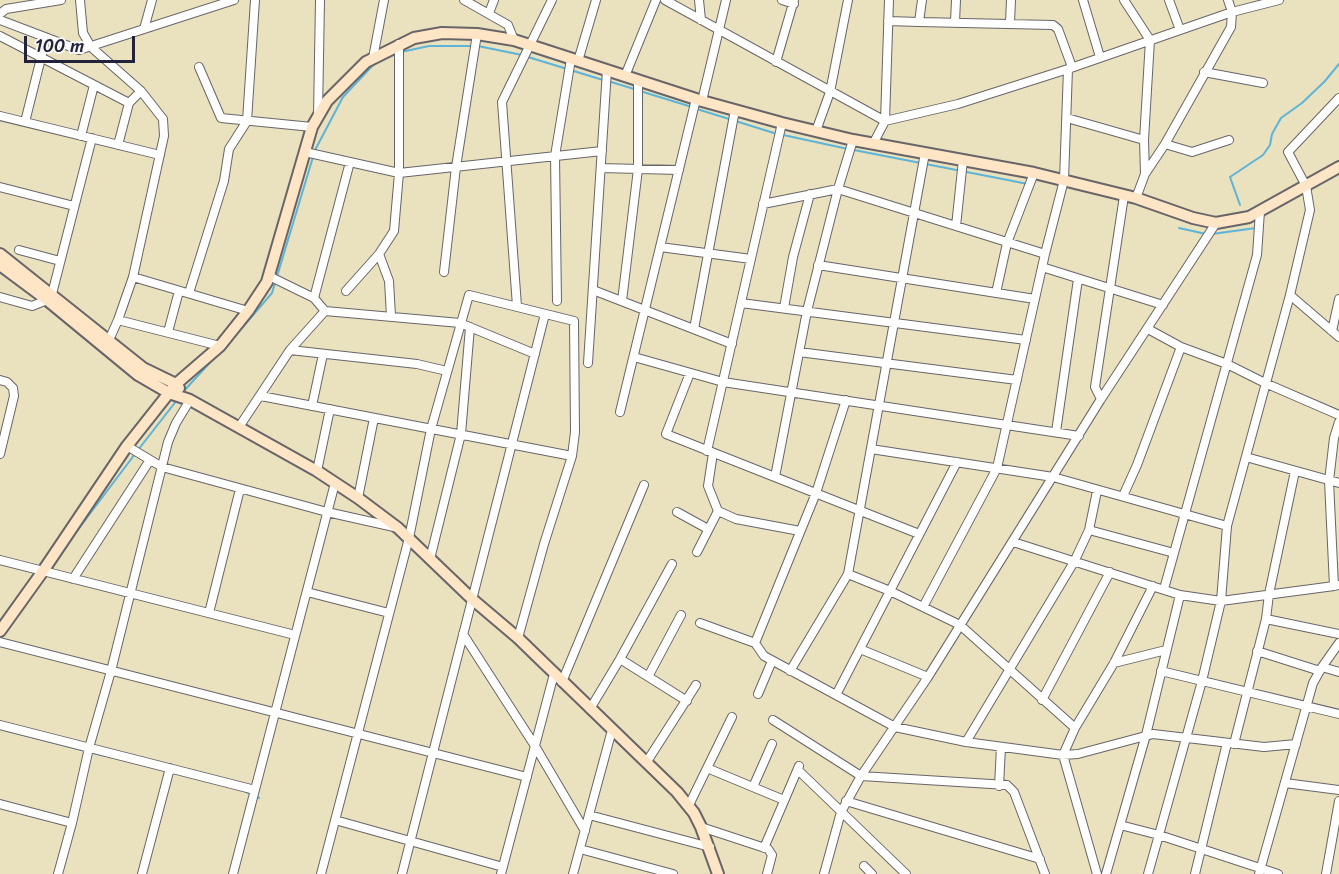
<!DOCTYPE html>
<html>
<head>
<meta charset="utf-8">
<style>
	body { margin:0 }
	#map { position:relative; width:1339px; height:874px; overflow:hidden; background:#eae1bf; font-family:Sriracha,sans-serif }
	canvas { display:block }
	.scale { position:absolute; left:24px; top:36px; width:111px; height:27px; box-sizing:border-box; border:3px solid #22223b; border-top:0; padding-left:8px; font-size:18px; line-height:21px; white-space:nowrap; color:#22223b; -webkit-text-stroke:4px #f6f6f2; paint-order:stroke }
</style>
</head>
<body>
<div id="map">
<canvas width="1339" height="874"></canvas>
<div class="scale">100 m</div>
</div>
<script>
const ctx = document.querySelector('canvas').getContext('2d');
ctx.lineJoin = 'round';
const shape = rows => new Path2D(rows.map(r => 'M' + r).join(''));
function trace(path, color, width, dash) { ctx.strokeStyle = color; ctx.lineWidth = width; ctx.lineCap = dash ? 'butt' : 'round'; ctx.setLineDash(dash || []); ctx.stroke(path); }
const stream = shape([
	[478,46,522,55],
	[401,52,429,46,473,46],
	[528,57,603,80],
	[608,81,634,89],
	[640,91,692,107],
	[697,109,774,133,848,149],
	[854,150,1028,184],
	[314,152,343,97,375,63],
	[1240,205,1230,177,1263,155,1270,145,1272,134,1281,118,1302,103,1325,81,1339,64],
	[1179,228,1206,234],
	[1212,234,1256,228],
	[241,329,272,293,313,157],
	[182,393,215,357],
	[138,450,177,400],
	[64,548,135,454],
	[0,729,105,756],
	[244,791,259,798]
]);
const minor = shape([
	[80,0,83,33,91,47,141,91,163,119,164,136,133,277,118,320,109,340],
	[464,0,508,25,514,40],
	[665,0,885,121,958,104,1068,69,1232,12,1279,0],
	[699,0,701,20],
	[782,0,794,4],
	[922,0,919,22,1053,25,1058,29,1072,67],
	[1083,0,1100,57],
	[1124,0,1150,40,1144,140,1145,174],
	[1169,0,1180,30],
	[489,13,494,0],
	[0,14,6,9,61,0],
	[0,20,79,50,234,0],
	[888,21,919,22],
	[955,22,956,0],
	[1010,23,1011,0],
	[144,29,152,0],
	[0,36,129,103],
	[373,58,384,0],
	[578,61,596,0],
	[776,62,794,0],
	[199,67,221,118,312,127],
	[1204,72,1263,83],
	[625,76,656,0],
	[1339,98,1288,152,1306,186,1310,210,1290,295,1339,337],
	[702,101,726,0],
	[318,115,320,0],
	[0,116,160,155],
	[1067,118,1144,140],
	[25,122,46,38],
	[816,131,830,92,848,0],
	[81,136,94,85],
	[873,144,885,121,889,0],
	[1165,144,1192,152,1229,140],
	[118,145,129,103,141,91],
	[305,152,399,173,602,151],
	[601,168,679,170],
	[0,187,74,206],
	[1136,198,1145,174,1165,144,1231,27,1232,12,1228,0],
	[763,204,838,189,1045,254],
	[956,226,963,160],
	[660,247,751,259],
	[19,250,60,261],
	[379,254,389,281,391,316],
	[818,265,1035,299],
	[1042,267,1163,305],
	[444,272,456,167,477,34],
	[269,276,314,298,325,311],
	[133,277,248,311],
	[593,290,732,344],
	[346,291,379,254,394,231,399,173,399,44],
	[189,293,224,181,229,149,247,121,255,0],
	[996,293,1007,243,1034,173],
	[1290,295,1227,526,1221,601,1334,586],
	[0,297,32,306,47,300,52,294,92,138],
	[314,298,350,162],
	[557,301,555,156,571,59],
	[622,301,638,169,638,80],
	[741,303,1026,340],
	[517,306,502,102,552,0],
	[784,308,793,257,810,194],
	[118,320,220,346],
	[694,329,735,110],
	[1148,329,1181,347,1227,364,1265,383,1339,415],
	[1332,331,1339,299],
	[168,332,179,291],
	[290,350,417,364,447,371],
	[799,352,1017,380],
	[634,357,723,382,1079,436],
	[588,363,607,70],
	[690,373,666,434,919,534],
	[0,380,7,382,13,388,14,396,0,454],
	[261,396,572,456],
	[1101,399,1095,387,1124,196],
	[846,400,816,493,755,643,764,656,895,727,966,742,1063,755,1078,754,1153,734,1264,747,1296,744],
	[312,406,323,354],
	[620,412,696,99],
	[239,427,290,350,325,311,460,323,535,354],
	[1056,432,1078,279],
	[127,446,162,467,327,512,394,527],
	[871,449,1053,477,1227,526],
	[707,451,782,123],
	[713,453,708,486,718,511,736,519,800,531],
	[1246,457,1339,483],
	[317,471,330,409],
	[775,477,807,311,838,189,853,140],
	[1123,496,1137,465,1181,347],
	[358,498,374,418],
	[677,512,708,529],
	[1089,530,1174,553],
	[1013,542,1180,595,1221,601,1202,681,1148,874],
	[697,552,718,511],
	[430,559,461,434,470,327],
	[0,560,295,635],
	[848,574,890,591,960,625,1075,728],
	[73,579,150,460],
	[1338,585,1334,586,1329,481,1334,438,1339,422],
	[1164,589,1257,255,1260,211],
	[307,592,389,613],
	[923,607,997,468,1045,254,1064,180,1068,69],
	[209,613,240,489],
	[1266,619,1339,634],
	[700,623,755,643],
	[463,634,535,746,585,831],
	[0,642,527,777],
	[860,649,928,677],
	[1257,651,1320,671],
	[620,659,687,701],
	[1114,663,1166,650],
	[1322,667,1339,672],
	[790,671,848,574,925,153],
	[1161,671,1339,714],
	[649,675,681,615],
	[562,682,644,485],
	[758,694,772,661],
	[836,695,957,462],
	[1042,700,1110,572],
	[590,709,620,659,672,564],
	[773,720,861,776,1007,785,1014,792,1045,874],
	[0,725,255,790],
	[966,742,1074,562,1089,530,1097,491],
	[1234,744,1266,619,1269,594,1295,471],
	[646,763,696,685],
	[707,768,784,800],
	[798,770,906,874],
	[1285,783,1339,790],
	[999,786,1001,747],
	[753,787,772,744],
	[846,801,1040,859],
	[0,804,72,823],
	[689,805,732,717],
	[589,815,710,847],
	[335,820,503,867],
	[1120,825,1159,835,1278,874],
	[701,827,768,849,772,855,767,874],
	[764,848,799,766],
	[580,849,673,874],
	[864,866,872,874],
	[58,874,72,823,89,748,111,671,168,442,176,423,190,400],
	[142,874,170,768],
	[233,874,335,483],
	[321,874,409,538,431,429,469,295,574,321,575,432,572,456,544,544,518,638],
	[402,874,545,314],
	[501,874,554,674],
	[573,874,612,730],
	[824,874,841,812,861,776,928,677,1101,399,1216,223],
	[1097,874,1063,755,1075,728,1114,663,1153,586],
	[1106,874,1146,735,1180,595],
	[1195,874,1227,743],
	[1259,874,1313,683,1322,667,1339,643],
	[1326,874,1339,801]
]);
const secondary = shape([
	[0,254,143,368,176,384,179,388],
	[0,265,47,300,138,375,169,393,190,400,317,471,358,498,398,528,472,599,518,638,677,792,694,813,701,827,718,874],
	[0,631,43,571,127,446,176,384,220,346,248,311,267,282,312,127,327,101,366,62,414,38,442,33,477,34,514,40,702,101,782,123,853,140,1034,173,1136,198,1193,218,1216,223,1249,217,1339,167]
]);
trace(stream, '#5cb4d9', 2);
trace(minor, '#686569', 10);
trace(secondary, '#686569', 14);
trace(minor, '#fff', 8);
trace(secondary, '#fde5c5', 10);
</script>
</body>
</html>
